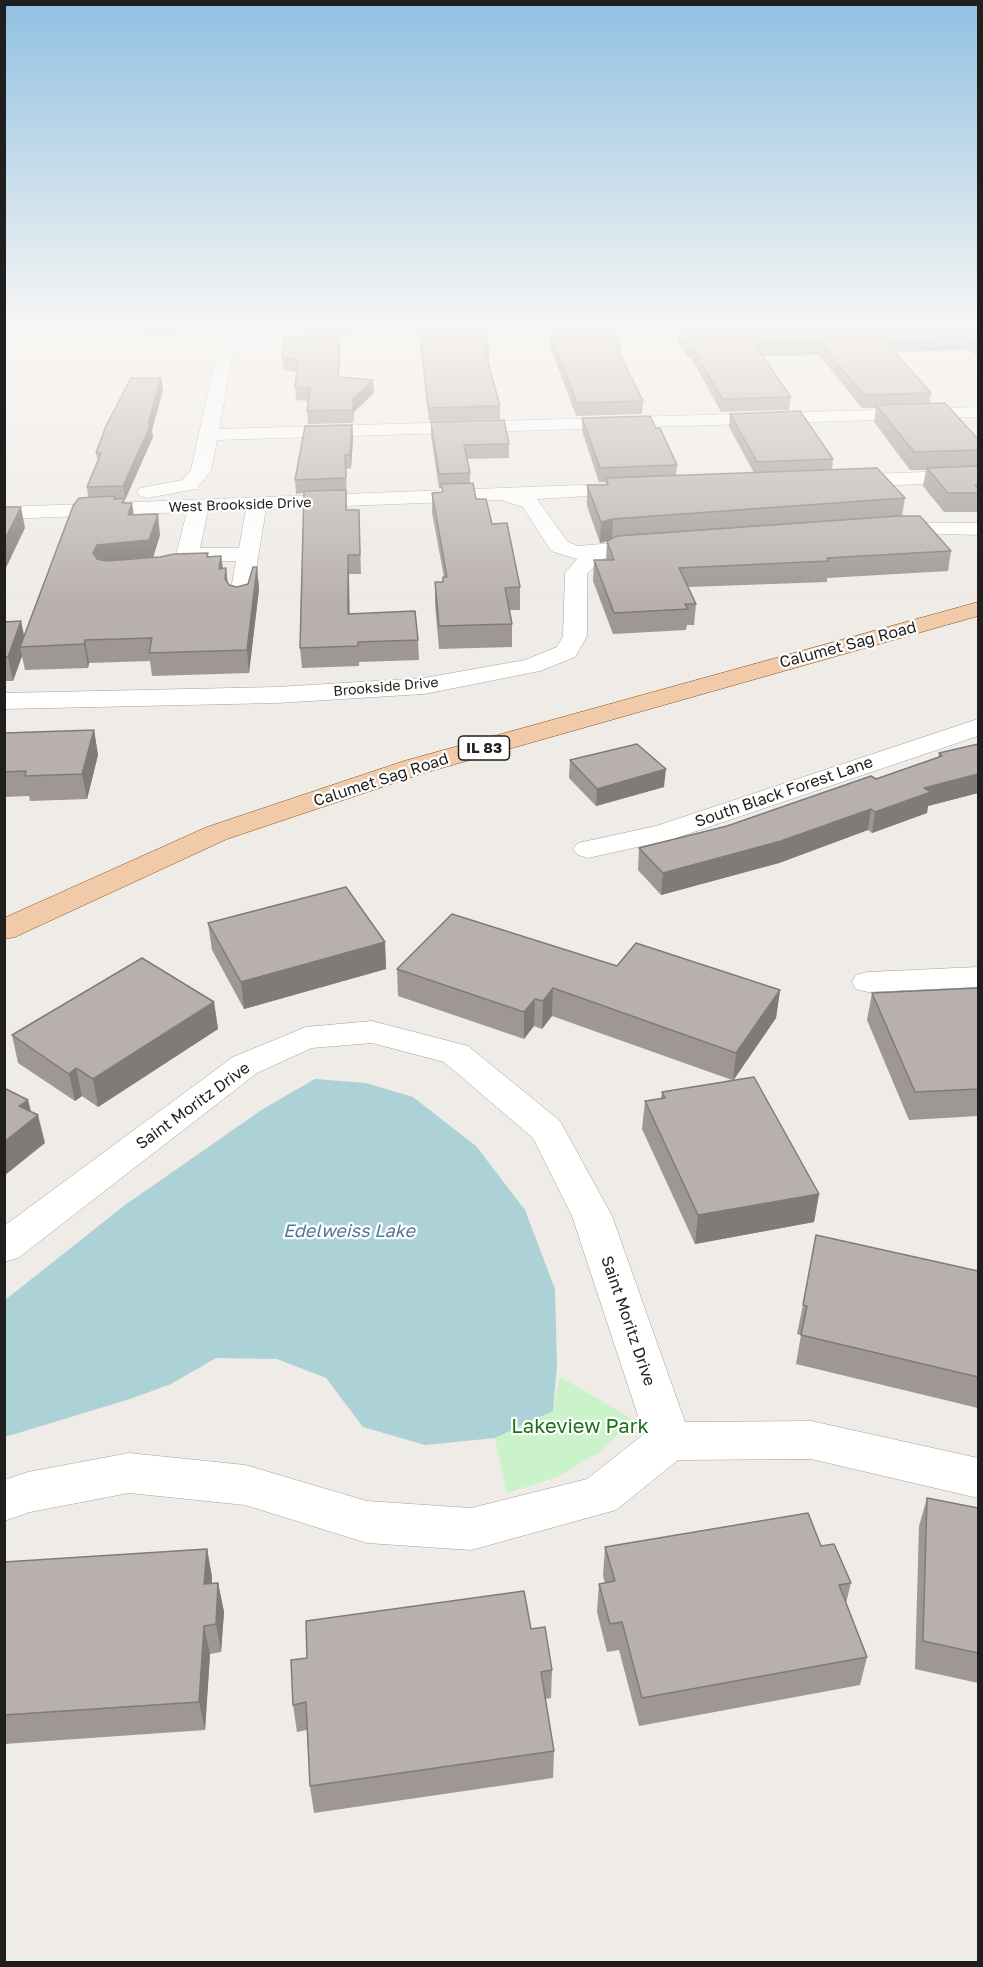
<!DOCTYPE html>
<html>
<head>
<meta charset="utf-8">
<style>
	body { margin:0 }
	#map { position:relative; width:983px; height:1967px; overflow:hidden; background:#efebe6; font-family:"Golos Text",sans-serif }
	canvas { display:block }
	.frame { position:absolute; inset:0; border:6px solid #1f1f1f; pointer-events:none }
</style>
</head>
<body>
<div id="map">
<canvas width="983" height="1967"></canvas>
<div class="frame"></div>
</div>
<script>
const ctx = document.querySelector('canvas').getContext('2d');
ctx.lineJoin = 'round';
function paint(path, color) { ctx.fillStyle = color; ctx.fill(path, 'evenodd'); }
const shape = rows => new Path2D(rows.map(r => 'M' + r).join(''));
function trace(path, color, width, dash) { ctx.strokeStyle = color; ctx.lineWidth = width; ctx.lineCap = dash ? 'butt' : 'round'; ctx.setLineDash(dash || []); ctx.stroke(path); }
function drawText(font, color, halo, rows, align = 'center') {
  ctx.font = font + ' "Golos Text",sans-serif'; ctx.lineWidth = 4.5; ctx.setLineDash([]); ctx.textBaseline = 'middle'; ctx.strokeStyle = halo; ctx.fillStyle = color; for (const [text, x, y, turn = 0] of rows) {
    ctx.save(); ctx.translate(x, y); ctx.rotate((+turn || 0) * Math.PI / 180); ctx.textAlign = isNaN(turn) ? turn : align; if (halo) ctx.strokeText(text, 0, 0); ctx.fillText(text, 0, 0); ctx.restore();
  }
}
const park = shape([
	[560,1377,632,1419,601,1451,557,1477,507,1493,495,1438,553,1411]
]);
const water = shape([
	[315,1079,366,1083,413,1097,476,1146,525,1210,555,1289,557,1365,553,1411,495,1438,425,1445,363,1427,326,1378,277,1359,216,1358,171,1384,130,1399,5,1437,5,1300,125,1205,263,1109]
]);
const minor = shape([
	[222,328,238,328,236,339,670,328,726,328,729,332,721,337,234,349,219,429,978,407,978,417,217,440,211,471,196,489,147,498,140,496,137,492,140,488,183,480,191,470,222,328],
	[978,470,978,482,843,487,836,485,833,481,836,477,843,475,978,470],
	[632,483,639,485,642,489,639,493,537,499,567,541,577,546,650,540,658,541,661,546,658,551,650,552,615,554,601,560,587,574,587,636,575,657,540,671,424,694,277,703,4,709,4,693,277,687,424,678,525,660,557,647,563,636,565,573,577,559,551,551,523,507,501,500,266,509,251,600,248,605,240,607,232,605,229,600,236,561,197,561,193,569,152,578,144,576,141,571,144,566,175,559,187,512,4,519,4,507,632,483],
	[246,510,239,548,200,548,208,511,246,510],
	[884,522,978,523,978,535,877,532,873,528,877,524,884,522],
	[978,719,978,736,673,839,588,858,578,855,573,849,578,843,656,826,978,719],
	[978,967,978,987,868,992,856,989,852,982,856,975,868,972,978,967],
	[372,1021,468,1046,560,1121,612,1216,685,1422,811,1421,978,1458,978,1498,811,1459,678,1460,616,1510,471,1550,367,1543,245,1505,129,1493,30,1512,4,1521,4,1480,28,1472,129,1453,245,1465,367,1501,471,1508,587,1479,644,1434,572,1216,533,1138,444,1062,372,1043,312,1048,257,1073,18,1258,4,1262,4,1226,233,1057,306,1027,372,1021]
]);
const primary = shape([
	[978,602,978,616,424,773,227,839,15,937,4,939,4,918,207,827,404,761,978,602]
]);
const wall = shape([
	[143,328,180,328,177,335,144,336],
	[302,328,353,328,347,334,303,335],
	[418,328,480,328,480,331,419,332],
	[678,328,978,328,978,356,969,350,894,352,931,393,930,403,978,439,978,506,977,512,944,512,923,486,926,470,910,470,874,422,876,408,862,408,819,355,763,356,791,397,789,410,721,412,691,358,688,358,677,340],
	[550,332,621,348,620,355,643,401,642,414,576,416,549,344],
	[420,335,489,351,489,364,500,406,500,419,429,421,421,347],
	[340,349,339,377,374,393,354,412,353,423,308,424,307,411,308,401,296,400,295,387,297,372,283,370,282,358],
	[161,378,163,390,152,430,153,437,125,500,124,500,125,503,132,503,133,515,160,535,153,558,221,556,223,568,226,568,228,583,229,585,237,587,248,584,257,567,259,589,249,673,152,676,150,661,89,663,88,668,25,670,22,656,13,681,4,681,4,622,24,636,88,497,87,487,98,461,96,453],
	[730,414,833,459,832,470,905,498,902,516,951,551,948,571,827,578,827,582,688,587,696,604,694,625,687,625,686,630,613,634,593,581,594,560,606,560,607,541,600,543,587,506,587,485,606,485,606,482,599,482,582,431,582,418,656,428,677,465,676,476,754,473,729,427],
	[431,422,509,444,509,458,466,459,470,473,470,483,476,499,492,524,520,587,520,610,509,610,512,624,512,647,439,649,435,604,435,582,443,582,444,577,432,513,432,493,442,492,442,488,439,488,431,436],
	[352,425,353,438,351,468,346,469,347,510,359,510,361,574,349,574,349,614,418,640,419,660,359,662,359,666,302,668,300,648,304,493,296,494,295,480],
	[94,730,98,755,87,799,30,801,29,796,4,797,4,733],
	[978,744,978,793,928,806,927,813,872,833,868,830,779,863,661,895,638,870,639,848,727,826,876,779,938,758,939,753],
	[570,760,664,787,596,806,569,778],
	[208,923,385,942,386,969,244,1009,212,950],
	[617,966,780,990,776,1018,733,1080,819,1194,814,1222,695,1244,642,1129,645,1101,661,1098,662,1092,732,1080,552,1016,542,1029,534,1026,524,1039,398,996,397,969],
	[978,988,978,1116,909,1120,867,1020,872,993],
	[214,1002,218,1029,98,1107,82,1096,75,1101,18,1063,12,1035],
	[978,1271,978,1408,796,1364,801,1335,797,1334,803,1305],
	[927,1498,978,1508,978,1683,915,1669,919,1526],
	[821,1546,851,1583,846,1603,867,1657,860,1685,639,1726,619,1650,607,1652,597,1612,599,1584,605,1583,603,1576,605,1547],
	[207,1549,212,1577,212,1584,218,1583,224,1612,221,1652,210,1654,205,1730,4,1744,4,1562],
	[531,1629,552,1670,551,1698,545,1699,554,1751,553,1778,314,1813,310,1786,307,1730,297,1732,293,1705]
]);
const shadedWall = shape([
	[347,328,353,328,347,334],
	[339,337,340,349,339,390,338,377],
	[161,378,163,390,152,430,153,437,125,500,123,486,148,424],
	[373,380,374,393,354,412,353,423,353,399],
	[352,425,353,438,351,468,350,455],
	[132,503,135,523,128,515],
	[21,507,25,528,4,572,4,541],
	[158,514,160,535,152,561,100,567,93,553,97,545],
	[613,519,612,540,600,543,601,522],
	[348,555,349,574,350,634,348,614],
	[221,556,224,578,219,569],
	[257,567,259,589,249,673,247,650],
	[226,568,228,590,225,579],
	[21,621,26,644,20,647,22,656,13,681,8,657],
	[85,640,89,663,88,668,84,644],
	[94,730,98,755,87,799,82,774],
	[666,769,664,787,596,806,597,789],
	[978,774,978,793,928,806,927,813,872,833,875,812,924,788],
	[871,809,868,830,779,863,661,895,663,873],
	[385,942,386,969,244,1009,241,982],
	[553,988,552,1016,542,1029,543,1001],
	[780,990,776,1018,733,1081,736,1053],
	[535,999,534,1026,524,1039,524,1012],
	[214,1002,218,1029,98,1107,93,1079],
	[76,1068,82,1096,75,1101,69,1074],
	[28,1100,33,1119,38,1115,45,1143,4,1176,4,1142,19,1106],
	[819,1194,814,1222,695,1244,698,1215],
	[207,1549,212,1577,210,1612,204,1584],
	[218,1583,224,1612,221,1652,216,1624],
	[204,1626,210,1654,205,1730,199,1702]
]);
const building = shape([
	[678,328,978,328,978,342,971,338,884,340,931,393,864,395,820,343,754,344,791,397,722,399,691,346,689,346,678,328],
	[612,330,621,348,617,348,643,401,577,403,550,332,612,330],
	[484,333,489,351,485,351,500,406,428,408,420,335,484,333],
	[339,337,338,377,373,380,353,399,353,410,307,411,310,388,295,387,298,360,282,358,284,338,339,337],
	[131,378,161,378,148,424,151,424,123,486,87,487,101,453,96,453,106,426,131,378],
	[945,403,978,439,978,450,914,452,876,405,945,403],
	[800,411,833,459,757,462,730,414,800,411],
	[650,416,656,428,660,428,677,465,600,468,582,418,650,416],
	[504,420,509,444,464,445,470,473,439,474,431,422,504,420],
	[352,425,350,455,345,455,346,478,295,480,305,426,352,425],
	[978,466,978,485,975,485,978,489,978,493,948,493,927,468,978,466],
	[877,468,905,498,613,519,601,522,587,485,608,485,606,478,877,468],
	[473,483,476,499,486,499,492,524,507,523,520,587,505,588,512,624,439,626,435,582,443,582,443,577,447,577,432,493,443,492,441,484,473,483],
	[346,490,346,510,359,510,360,555,348,555,348,614,415,611,418,640,358,642,358,646,300,648,304,491,346,490],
	[115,496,114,499,124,498,122,503,132,503,128,515,158,514,149,540,97,545,93,553,97,559,106,561,160,557,174,554,208,553,207,557,221,556,219,569,226,568,225,579,229,585,237,587,248,584,253,567,257,567,247,650,149,653,152,638,85,640,84,644,20,647,73,506,79,498,115,496],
	[4,507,21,507,4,541,4,507],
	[898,516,920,516,951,551,827,558,829,561,679,568,696,604,685,604,688,609,614,613,594,560,614,560,607,541,617,536,898,516],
	[21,621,8,657,4,657,4,622,21,621],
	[94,730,82,774,25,776,26,771,4,772,4,733,94,730],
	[637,744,666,769,597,789,570,760,637,744],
	[978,744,978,774,924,788,931,792,875,812,871,809,781,841,663,873,639,848,727,826,871,776,876,779,942,756,939,753,978,744],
	[346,887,385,942,241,982,208,923,346,887],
	[452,914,617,966,636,943,780,990,736,1053,553,988,543,1001,535,999,524,1012,397,969,452,914],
	[142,958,214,1002,93,1079,76,1068,69,1074,12,1035,142,958],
	[978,988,978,1089,915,1092,872,993,978,988],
	[754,1077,819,1194,698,1215,645,1101,665,1098,662,1092,754,1077],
	[4,1088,28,1100,19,1106,38,1115,4,1142,4,1088],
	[816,1235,978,1271,978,1377,801,1335,807,1306,803,1305,816,1235],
	[927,1498,978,1508,978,1653,923,1641,927,1498],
	[808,1513,821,1546,834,1544,851,1583,839,1585,867,1657,642,1698,622,1622,610,1624,599,1584,615,1581,605,1547,808,1513],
	[207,1549,204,1584,218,1583,216,1624,204,1626,199,1702,4,1715,4,1562,207,1549],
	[524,1591,531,1629,545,1627,552,1670,541,1672,554,1751,310,1786,306,1702,293,1705,291,1660,307,1658,306,1621,524,1591]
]);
const farStreetnames = [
	["West Brookside Drive",240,505,-2],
	["Brookside Drive",386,687,-5]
];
const shields = [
	[484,748,51]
];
const shieldNames = [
	["IL 83",484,748]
];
const streetNames = [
	["Calumet Sag Road",848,645,-15],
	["Calumet Sag Road",381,780,-18],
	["South Black Forest Lane",784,792,-19],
	["Saint Moritz Drive",193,1106,-36],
	["Saint Moritz Drive",628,1321,71]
];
const waterNames = [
	["Edelweiss Lake",349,1231]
];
const nearParknames = [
	["Lakeview Park",580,1427]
];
paint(park, '#caf3c9');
paint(water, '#acd2d7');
trace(minor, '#a0a0a0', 1);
trace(primary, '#895411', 1);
paint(minor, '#fff');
paint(primary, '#f1caa9');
paint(wall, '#9e9794');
paint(shadedWall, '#817b78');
paint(building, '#b8b0ac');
trace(building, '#817b78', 1.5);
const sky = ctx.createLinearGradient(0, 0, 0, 604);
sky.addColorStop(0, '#90c0e1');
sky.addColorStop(0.54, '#f8f6f4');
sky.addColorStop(1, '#f8f6f400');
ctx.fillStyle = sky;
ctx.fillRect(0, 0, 983, 604);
drawText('14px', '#1f1f1f', '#fff', farStreetnames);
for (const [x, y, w] of shields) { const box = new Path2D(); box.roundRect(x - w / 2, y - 12, w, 24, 4.5); ctx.fillStyle = '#fff'; ctx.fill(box); trace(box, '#1f1f1f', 1.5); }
drawText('bold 15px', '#1f1f1f', null, shieldNames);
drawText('16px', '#1f1f1f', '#fff', streetNames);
drawText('italic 18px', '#4f7a95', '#fff', waterNames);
drawText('20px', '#1b7219', '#fff', nearParknames);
</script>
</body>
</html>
